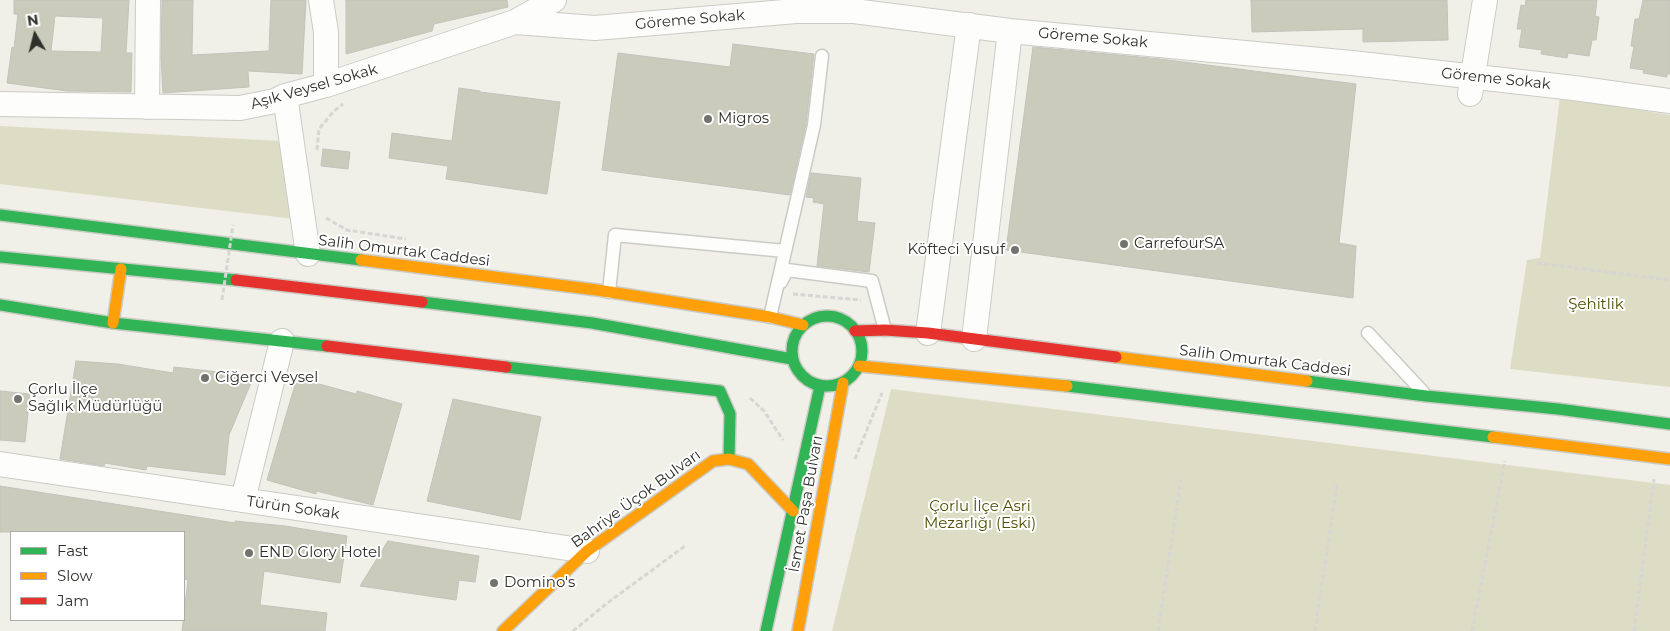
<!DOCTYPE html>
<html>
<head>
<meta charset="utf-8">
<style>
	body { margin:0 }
	#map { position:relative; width:1670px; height:631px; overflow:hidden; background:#f0f0e9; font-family:Montserrat,sans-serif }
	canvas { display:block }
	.legend { position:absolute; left:10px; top:531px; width:175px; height:90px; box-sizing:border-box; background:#fff; border:1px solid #acacaa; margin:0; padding:6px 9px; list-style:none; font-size:15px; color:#2f302b }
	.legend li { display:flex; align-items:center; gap:10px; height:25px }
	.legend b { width:25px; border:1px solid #acacaa }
	.north { position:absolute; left:10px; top:10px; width:50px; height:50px; -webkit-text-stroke:4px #fff; paint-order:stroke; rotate:352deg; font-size:14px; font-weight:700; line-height:20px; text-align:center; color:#2f302b }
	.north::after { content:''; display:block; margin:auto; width:18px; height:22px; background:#2f302b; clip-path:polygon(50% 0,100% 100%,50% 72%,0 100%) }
</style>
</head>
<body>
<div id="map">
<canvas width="1670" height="631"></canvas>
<ul class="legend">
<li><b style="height:6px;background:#30b455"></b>Fast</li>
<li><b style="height:6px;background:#ff9f0a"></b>Slow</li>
<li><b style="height:6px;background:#e5322d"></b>Jam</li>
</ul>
<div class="north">N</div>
</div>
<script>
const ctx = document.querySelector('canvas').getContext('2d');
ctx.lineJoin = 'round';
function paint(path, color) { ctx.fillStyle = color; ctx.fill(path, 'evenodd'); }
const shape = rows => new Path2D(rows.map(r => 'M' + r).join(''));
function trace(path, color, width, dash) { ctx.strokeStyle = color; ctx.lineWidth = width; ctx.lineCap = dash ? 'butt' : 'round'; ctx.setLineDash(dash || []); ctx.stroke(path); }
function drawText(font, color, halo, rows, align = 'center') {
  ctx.font = font + ' Montserrat,sans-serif'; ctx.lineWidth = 4; ctx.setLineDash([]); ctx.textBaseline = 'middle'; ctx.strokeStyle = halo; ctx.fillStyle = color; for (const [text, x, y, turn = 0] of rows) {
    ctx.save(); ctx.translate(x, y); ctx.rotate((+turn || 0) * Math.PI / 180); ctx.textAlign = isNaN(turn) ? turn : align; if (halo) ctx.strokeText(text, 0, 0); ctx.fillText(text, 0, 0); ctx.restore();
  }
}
const green = shape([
	[1560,97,1670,115,1670,387,1510,369,1527,260,1540,258],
	[0,126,281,141,294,219,0,184],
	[891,389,1670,485,1670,631,832,631]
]);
const building = shape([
	[14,0,129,0,126,53,132,53,131,92,67,91,7,83,12,47,14,48,18,14,14,14,14,0],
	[55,16,103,18,101,52,51,51,55,16],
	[162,0,193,0,192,55,269,51,271,0,306,0,302,74,248,71,249,87,163,93,161,58,162,0],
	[346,0,507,0,508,7,434,24,432,31,346,54,346,0],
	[1251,0,1447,0,1448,40,1363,42,1363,29,1252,32,1251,0],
	[1526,0,1597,0,1595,16,1599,17,1596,40,1592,40,1589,56,1568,53,1567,58,1541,54,1542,50,1519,47,1522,29,1517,29,1521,5,1525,6,1526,0],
	[1643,0,1670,0,1670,74,1667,74,1667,77,1643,73,1644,70,1630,68,1634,46,1631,46,1635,19,1639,19,1643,0],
	[733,44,814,54,806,124,790,195,602,170,618,53,730,67,733,44],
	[1033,47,1160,59,1356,84,1339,243,1356,246,1353,298,1006,250,1033,47],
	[459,88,480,91,480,92,560,102,547,194,446,179,448,166,389,158,392,133,452,141,459,88],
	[323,149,350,152,348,169,321,166,323,149],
	[811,173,861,178,857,221,875,223,869,272,817,266,824,204,813,202,814,198,806,197,811,173],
	[76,361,118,364,173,373,174,367,254,376,229,435,225,475,147,466,146,470,105,463,104,466,60,459,76,361],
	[297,378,356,394,357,391,402,404,373,505,316,491,316,494,267,480,297,378],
	[0,391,30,394,25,442,0,440,0,391],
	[453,399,541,417,520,520,427,501,453,399],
	[0,486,235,523,235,521,285,526,347,536,340,583,264,571,260,605,327,613,325,631,182,631,188,580,184,579,184,532,0,532,0,486],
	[388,541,479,556,475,582,459,580,456,600,360,586,388,541]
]);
const path = shape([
	[317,150,319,129,334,111,343,104],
	[326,218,347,230,406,239],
	[1537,263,1670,280],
	[793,294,861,300],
	[750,398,764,411,783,440],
	[855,459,882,393],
	[573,631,606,604,685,546],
	[1158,631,1181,479],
	[1315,631,1337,484],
	[1472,631,1505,461],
	[1634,631,1654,479]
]);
const lane = shape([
	[781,282,787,270,872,281,885,330],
	[609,292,615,235,785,251],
	[770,317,814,125,822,56],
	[1368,333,1423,392]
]);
const street = shape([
	[321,0,326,32,326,85],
	[515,22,595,28,796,11,854,11,1010,31,1352,63,1574,88,1670,101],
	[1470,94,1485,0],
	[285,96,308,254],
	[0,104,240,108,275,101,285,96,326,85,515,22,554,0],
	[147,107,148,0],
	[928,333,969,25],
	[974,339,1010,31],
	[0,464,587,551],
	[243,500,282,341]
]);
const fast = shape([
	[0,215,361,260],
	[0,257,236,280],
	[422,302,592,323,792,359],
	[0,305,113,323,327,346],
	'792 351a35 35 0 1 1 70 0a35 35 0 1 1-70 0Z',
	[506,367,720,391,730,414,729,459],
	[1307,381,1426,396,1558,409,1670,424],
	[1067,386,1493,437],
	[766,631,820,386]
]);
const slow = shape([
	[361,260,597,290,770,317,803,325],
	[113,323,121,269],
	[1116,357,1307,381],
	[859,366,1067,386],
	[1493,437,1670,459],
	[503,631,587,551,713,461,729,459,748,464,793,511],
	[798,631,843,383]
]);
const jam = shape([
	[236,280,422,302],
	[855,331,885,330,928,333,1116,357],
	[327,346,506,367]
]);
const pathBridge = shape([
	[222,300,233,225]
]);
const markers = [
	[708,119,5,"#73736e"],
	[1124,244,5,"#73736e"],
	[1015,250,5,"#73736e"],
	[205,378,5,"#73736e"],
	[18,399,5,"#73736e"],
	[249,553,5,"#73736e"],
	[494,583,5,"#73736e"]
];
const streetNames = [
	["Göreme Sokak",690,20,-5],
	["Göreme Sokak",1093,38,5],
	["Göreme Sokak",1496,79,6],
	["Aşık Veysel Sokak",314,87,-16],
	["Salih Omurtak Caddesi",404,251,7],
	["Salih Omurtak Caddesi",1265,361,7],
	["Bahriye Üçok Bulvarı",636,499,-36],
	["İsmet Paşa Bulvarı",806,504,-80],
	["Türün Sokak",293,508,8]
];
const poiNames = [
	["Migros",718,119],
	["CarrefourSA",1134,244],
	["Köfteci Yusuf",1005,250,"right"],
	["Ciğerci Veysel",215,378],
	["Çorlu İlçe",28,390],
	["Sağlık Müdürlüğü",28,407],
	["END Glory Hotel",259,553],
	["Domino's",504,583]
];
const parkNames = [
	["Şehitlik",1596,305],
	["Çorlu İlçe Asri",980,507],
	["Mezarlığı (Eski)",980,524]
];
paint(green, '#ddddc5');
paint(building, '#cbcbbb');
trace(building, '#c2c2bc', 1);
trace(lane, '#cbcbc5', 15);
trace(street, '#cbcbc5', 26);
trace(fast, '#cbcbc5', 14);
trace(slow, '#cbcbc5', 14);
trace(jam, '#cbcbc5', 14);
trace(path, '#d6d6d4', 3, [5, 2.5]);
trace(lane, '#fdfdfc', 12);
trace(street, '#fdfdfc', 24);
trace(fast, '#30b455', 11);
trace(slow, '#ff9f0a', 11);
trace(jam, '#e5322d', 11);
trace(pathBridge, '#d6d6d4', 3, [5, 2.5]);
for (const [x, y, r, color] of markers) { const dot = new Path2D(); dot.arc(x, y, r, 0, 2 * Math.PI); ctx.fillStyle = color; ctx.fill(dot); trace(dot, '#fff', 2); }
drawText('15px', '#2f302b', '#fff', streetNames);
drawText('15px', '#2f302b', '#fff', poiNames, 'left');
drawText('15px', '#504f00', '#fff', parkNames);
</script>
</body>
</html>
